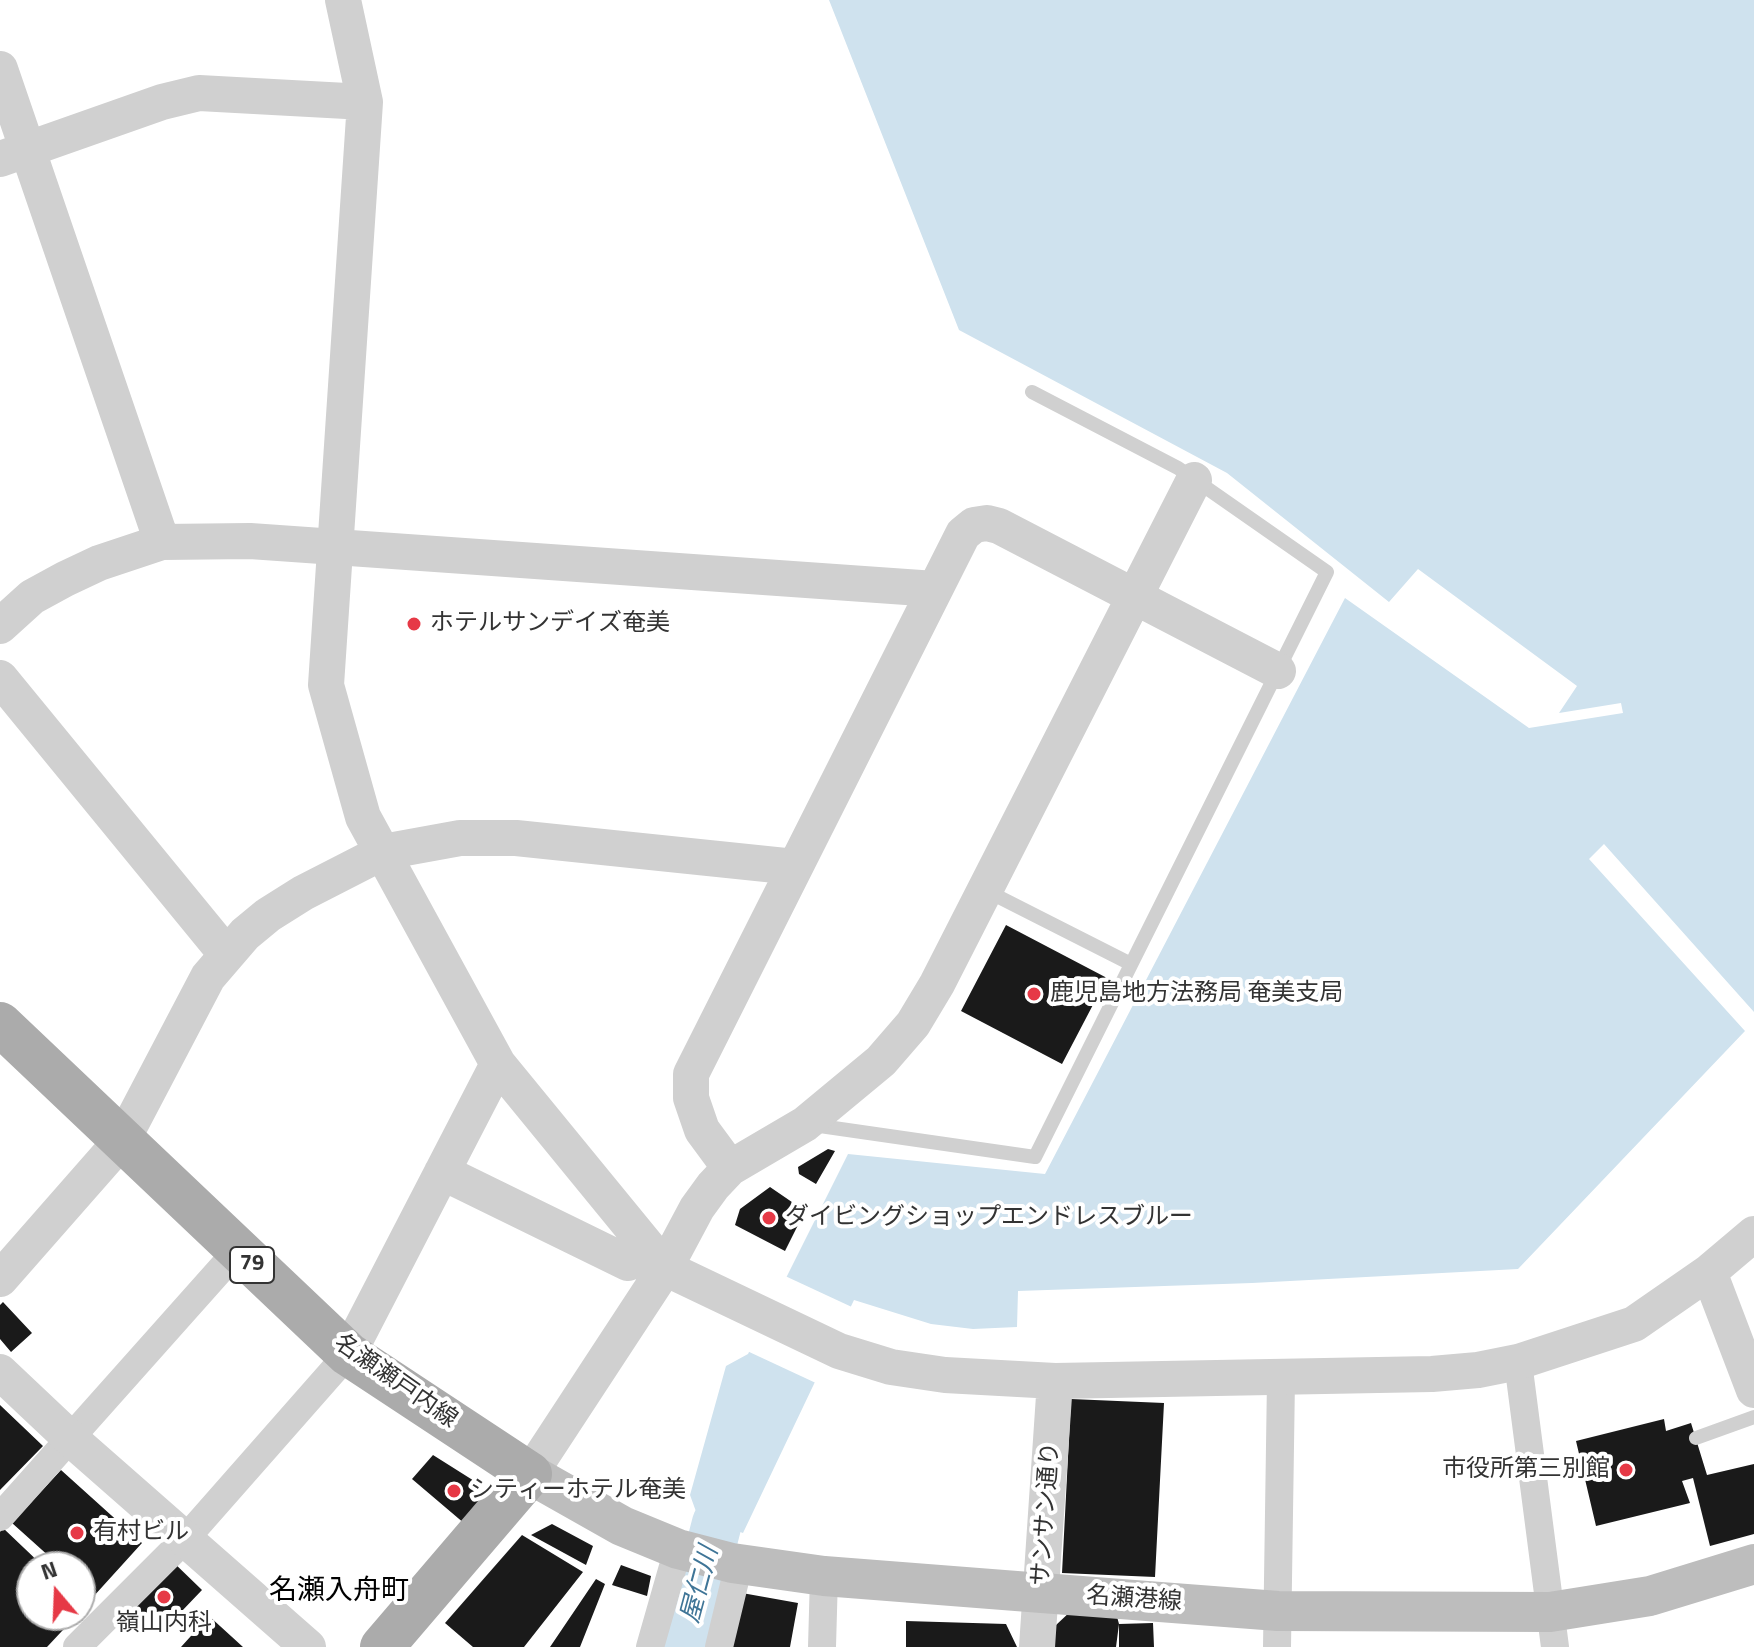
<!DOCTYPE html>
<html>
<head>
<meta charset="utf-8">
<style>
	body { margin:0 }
	#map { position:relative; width:1754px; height:1647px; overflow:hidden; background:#fff; font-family:"Titillium Web",sans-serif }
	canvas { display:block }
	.north { position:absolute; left:16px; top:1551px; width:80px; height:80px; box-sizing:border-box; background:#fff; border:2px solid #adadad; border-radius:50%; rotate:341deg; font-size:22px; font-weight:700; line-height:32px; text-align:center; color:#333 }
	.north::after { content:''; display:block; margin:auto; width:28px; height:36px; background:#e63946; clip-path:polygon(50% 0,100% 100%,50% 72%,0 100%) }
</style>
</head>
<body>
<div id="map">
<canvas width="1754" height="1647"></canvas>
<div class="north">N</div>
</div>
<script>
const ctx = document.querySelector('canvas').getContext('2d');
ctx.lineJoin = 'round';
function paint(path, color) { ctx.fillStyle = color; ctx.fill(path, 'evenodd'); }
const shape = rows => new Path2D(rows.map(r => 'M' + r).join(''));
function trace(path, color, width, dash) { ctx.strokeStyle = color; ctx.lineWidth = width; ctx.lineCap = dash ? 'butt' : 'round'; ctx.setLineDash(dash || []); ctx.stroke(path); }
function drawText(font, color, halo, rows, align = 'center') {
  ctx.font = font + ' "Titillium Web","Noto Sans JP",sans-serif'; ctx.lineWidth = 8; ctx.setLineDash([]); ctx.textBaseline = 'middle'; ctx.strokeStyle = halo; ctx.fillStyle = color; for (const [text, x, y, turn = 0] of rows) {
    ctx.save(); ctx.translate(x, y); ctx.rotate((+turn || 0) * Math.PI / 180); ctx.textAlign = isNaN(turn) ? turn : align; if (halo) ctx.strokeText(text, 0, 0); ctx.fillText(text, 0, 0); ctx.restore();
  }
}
const water = shape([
	[829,0,1754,0,1754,1012,1604,844,1589,859,1745,1031,1518,1269,1252,1283,1018,1291,1017,1327,973,1329,931,1324,854,1300,743,1533,698,1517,690,1495,726,1366,748,1354,848,1154,1045,1174,1345,598,1529,728,1623,713,1621,703,1559,713,1577,686,1418,569,1389,602,1227,473,959,330]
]);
const pier = shape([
	[783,1275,854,1308,818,1384,745,1350]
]);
const river = shape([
	[685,1647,717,1523]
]);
const building = shape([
	[1006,925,1107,978,1062,1064,961,1011],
	[828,1149,835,1151,816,1184,799,1174,798,1167],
	[770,1187,805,1211,785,1251,735,1225,740,1209],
	[3,1302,32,1333,11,1352,0,1339,0,1305],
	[1071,1399,1164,1403,1155,1577,1062,1573],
	[0,1405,43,1446,0,1490],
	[1664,1419,1666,1431,1691,1423,1707,1475,1754,1464,1754,1534,1710,1546,1693,1478,1682,1481,1690,1503,1596,1526,1576,1441],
	[433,1455,479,1484,486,1498,465,1524,412,1479],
	[61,1470,142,1543,93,1597,80,1585,80,1567,61,1567,12,1523],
	[552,1524,593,1546,586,1565,531,1535],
	[3,1528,44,1567,32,1567,32,1615,77,1615,47,1647,0,1647,0,1532],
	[522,1535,583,1572,524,1647,473,1647,445,1623],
	[169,1558,202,1590,159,1635,125,1603],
	[621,1565,651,1576,647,1596,612,1585],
	[596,1579,605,1584,580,1647,550,1647],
	[742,1593,798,1603,790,1647,732,1647],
	[1072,1610,1116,1613,1119,1624,1116,1647,1054,1647,1055,1626],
	[209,1616,243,1647,181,1647],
	[906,1621,1006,1624,1017,1647,906,1647],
	[1153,1623,1154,1647,1119,1647,1119,1624]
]);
const service = shape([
	[985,890,1131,964],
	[813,1125,1035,1157,1327,572,1178,468,1032,392],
	[1696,1438,1754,1417]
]);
const minor = shape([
	[1518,1362,1555,1647],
	[0,1517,237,1251],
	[77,1647,186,1538,348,1354],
	[650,1647,678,1549],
	[719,1647,739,1564],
	[822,1647,824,1576],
	[1277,1647,1281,1379]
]);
const tertiary = shape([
	[343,0,365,102,326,685,363,817,498,1064,665,1268,839,1351,891,1367,945,1375,1055,1381,1432,1374,1478,1370,1518,1362,1634,1324,1709,1272,1754,1234],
	[0,69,162,542],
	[0,159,162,102,199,93,365,102],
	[0,626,32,597,65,579,99,563,162,542,250,541,935,589],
	[0,678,227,955],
	[730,1168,702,1130,691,1098,691,1074,963,534,974,525,987,523,999,526,1278,671],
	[442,1172,628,1263],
	[1709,1272,1754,1390],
	[0,1279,123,1139,208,977,245,934,268,915,303,893,383,852,460,838,516,838,795,867],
	[348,1354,498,1064],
	[0,1372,71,1439,308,1647],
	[530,1474,665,1268,697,1208,713,1186,730,1168,805,1124,881,1061,913,1024,937,984,1194,480],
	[1037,1647,1055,1381]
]);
const secondary = shape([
	[530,1474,622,1526,678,1549,732,1563,824,1576,1042,1593,1278,1611,1550,1612,1650,1596,1754,1564]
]);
const primary = shape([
	[0,1024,348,1354,530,1474,382,1647]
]);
const markers = [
	[414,624,8,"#e63946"],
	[1034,994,8,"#e63946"],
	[769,1218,8,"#e63946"],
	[1626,1470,8,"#e63946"],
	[454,1491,8,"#e63946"],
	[77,1533,8,"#e63946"],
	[164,1597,8,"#e63946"]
];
const shields = [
	[252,1265,44]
];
const shieldNames = [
	["79",252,1265]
];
const poiNames = [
	["ホテルサンデイズ奄美",430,624],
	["鹿児島地方法務局 奄美支局",1050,994],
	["ダイビングショップエンドレスブルー",785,1218],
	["市役所第三別館",1610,1470,"right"],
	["シティーホテル奄美",470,1491],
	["有村ビル",93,1533],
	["嶺山内科",164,1624,"center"]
];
const streetNames = [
	["名瀬瀬戸内線",395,1382,35],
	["サンサン通り",1047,1514,-86],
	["名瀬港線",1134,1600,4]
];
const waterNames = [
	["屋仁川",701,1585,-75]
];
const quarterNames = [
	["名瀬入舟町",339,1592]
];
paint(water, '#cfe2ee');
paint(pier, '#fff');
trace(river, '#cfe2ee', 50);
paint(building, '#1a1a1a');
trace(service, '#d0d0d0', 14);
trace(minor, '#d0d0d0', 28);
trace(tertiary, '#d0d0d0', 36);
trace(secondary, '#bdbdbd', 40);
trace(primary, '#ababab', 44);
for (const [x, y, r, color] of markers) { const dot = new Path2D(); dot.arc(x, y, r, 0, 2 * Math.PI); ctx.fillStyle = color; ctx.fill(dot); trace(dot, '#fff', 3); }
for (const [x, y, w] of shields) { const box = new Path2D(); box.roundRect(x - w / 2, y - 18, w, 36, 6); ctx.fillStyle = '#fff'; ctx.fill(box); trace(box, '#333', 2); }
drawText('bold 22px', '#333', null, shieldNames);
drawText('24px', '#333', '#fff', poiNames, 'left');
drawText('24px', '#333', '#fff', streetNames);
drawText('italic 26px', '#3f7597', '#fff', waterNames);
drawText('28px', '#000', '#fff', quarterNames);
</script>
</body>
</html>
